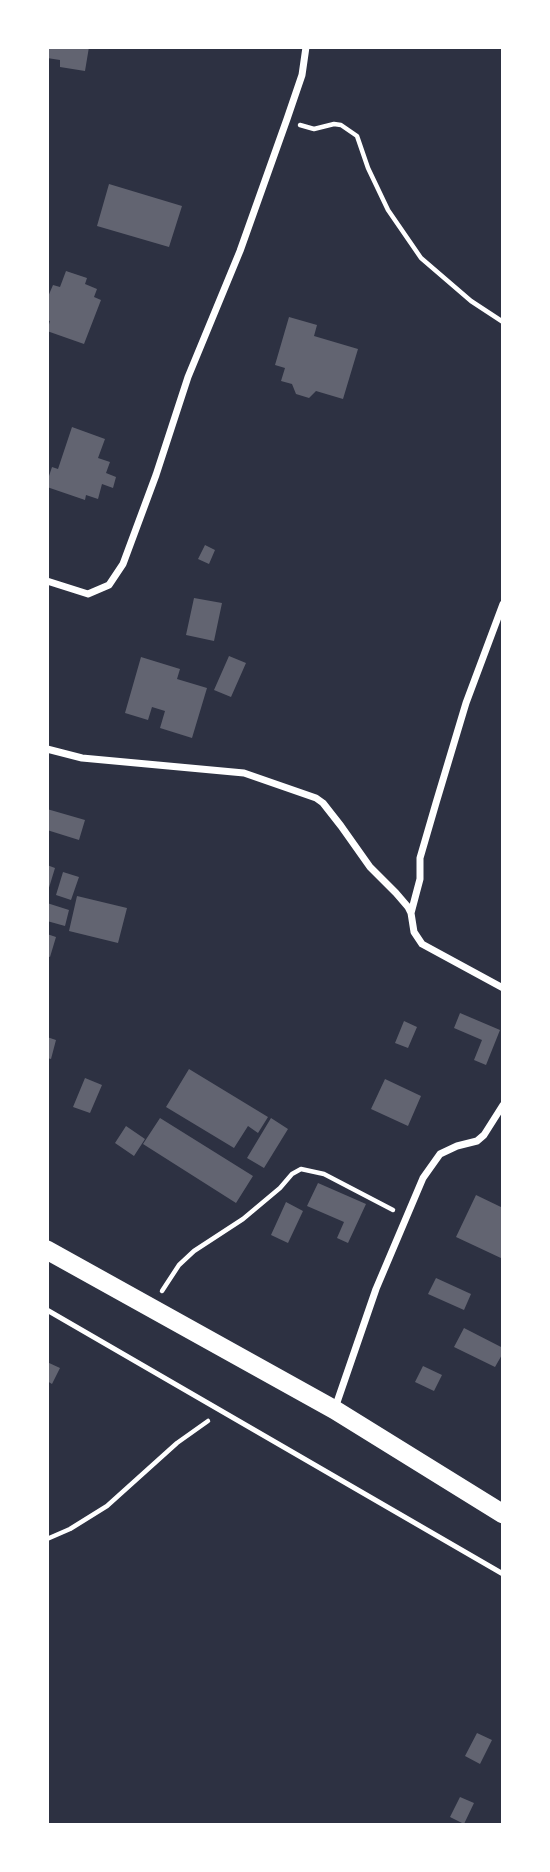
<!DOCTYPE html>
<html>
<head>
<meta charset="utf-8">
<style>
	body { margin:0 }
	#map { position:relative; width:550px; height:1872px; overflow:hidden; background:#2d3142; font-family:"Archivo Narrow",sans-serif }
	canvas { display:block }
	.frame { position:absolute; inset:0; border:49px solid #fff; pointer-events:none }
</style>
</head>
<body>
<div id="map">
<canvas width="550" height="1872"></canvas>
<div class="frame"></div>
</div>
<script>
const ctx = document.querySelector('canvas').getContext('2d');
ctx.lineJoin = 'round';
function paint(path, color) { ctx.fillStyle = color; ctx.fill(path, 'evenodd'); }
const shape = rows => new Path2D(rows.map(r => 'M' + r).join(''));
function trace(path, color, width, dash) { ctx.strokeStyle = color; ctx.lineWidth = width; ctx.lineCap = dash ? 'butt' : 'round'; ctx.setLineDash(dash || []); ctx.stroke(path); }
const building = shape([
	[47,47,89,47,85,71,60,67,60,60,47,58],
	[109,184,182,206,169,247,97,226],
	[66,271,87,278,85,284,97,289,94,297,101,300,84,344,47,331,50,321,47,320,47,299,53,285,60,287],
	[289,317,317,325,314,336,358,349,343,399,316,391,309,398,296,394,292,384,281,381,285,368,275,365],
	[72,427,105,439,98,458,110,462,106,473,116,477,113,488,102,484,98,499,86,495,85,500,47,487,47,482,52,467,58,469],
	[205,545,215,550,209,564,198,559],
	[194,598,222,603,214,641,186,635],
	[229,656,246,663,231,697,214,690],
	[141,657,180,669,177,679,207,688,192,738,160,728,165,711,152,707,148,720,125,713],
	[47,809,85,820,79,840,47,830],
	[47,865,55,868,48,891,47,891],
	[63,872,79,877,71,900,56,895],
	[77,896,127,908,118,943,69,931],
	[47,903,69,910,65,926,47,921],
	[47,934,56,937,50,957,47,956],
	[460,1013,500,1030,486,1065,474,1060,482,1040,454,1028],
	[404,1021,417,1027,408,1048,395,1043],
	[47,1037,56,1040,51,1059,47,1058],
	[189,1069,268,1117,258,1133,248,1126,234,1148,166,1107],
	[85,1078,102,1085,90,1113,73,1107],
	[385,1079,421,1096,408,1126,371,1109],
	[160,1118,253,1176,236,1203,143,1144],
	[271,1118,288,1129,264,1168,247,1158],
	[126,1126,145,1139,134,1156,115,1143],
	[318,1183,366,1204,348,1243,337,1238,344,1222,307,1206],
	[476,1195,503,1208,503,1259,456,1237],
	[286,1202,303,1211,288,1243,271,1235],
	[436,1278,471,1294,464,1310,428,1294],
	[464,1328,503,1348,503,1353,495,1367,454,1347],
	[47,1362,60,1368,52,1384,47,1381],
	[423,1366,442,1375,434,1391,415,1382],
	[477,1733,492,1740,480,1764,465,1756],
	[460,1797,474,1803,464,1824,450,1817]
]);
const path = shape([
	[300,125,314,129,334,124,341,125,357,136,368,168,388,210,421,258,471,301,503,322],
	[162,1291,179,1265,194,1251,243,1219,280,1188,292,1174,301,1169,324,1174,393,1210],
	[47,1539,70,1529,107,1506,177,1443,208,1421]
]);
const service = shape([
	[47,1310,503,1574]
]);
const minor = shape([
	[47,581,88,594,109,585,123,564,156,475,188,377,240,251,287,119,302,75,306,47],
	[47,749,82,758,244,773,316,798,323,803,341,826,370,867,396,893,408,907,411,913,414,932,422,944,503,988],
	[411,913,420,879,420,858,436,803,466,703,503,604],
	[335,1408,376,1289,423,1178,440,1154,457,1146,477,1141,484,1135,503,1105]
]);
const trunk = shape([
	[47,1250,335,1410,503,1514]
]);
paint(building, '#626471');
trace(path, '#fff', 4.5);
trace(service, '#fff', 5);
trace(minor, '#fff', 7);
trace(trunk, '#fff', 19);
</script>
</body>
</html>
